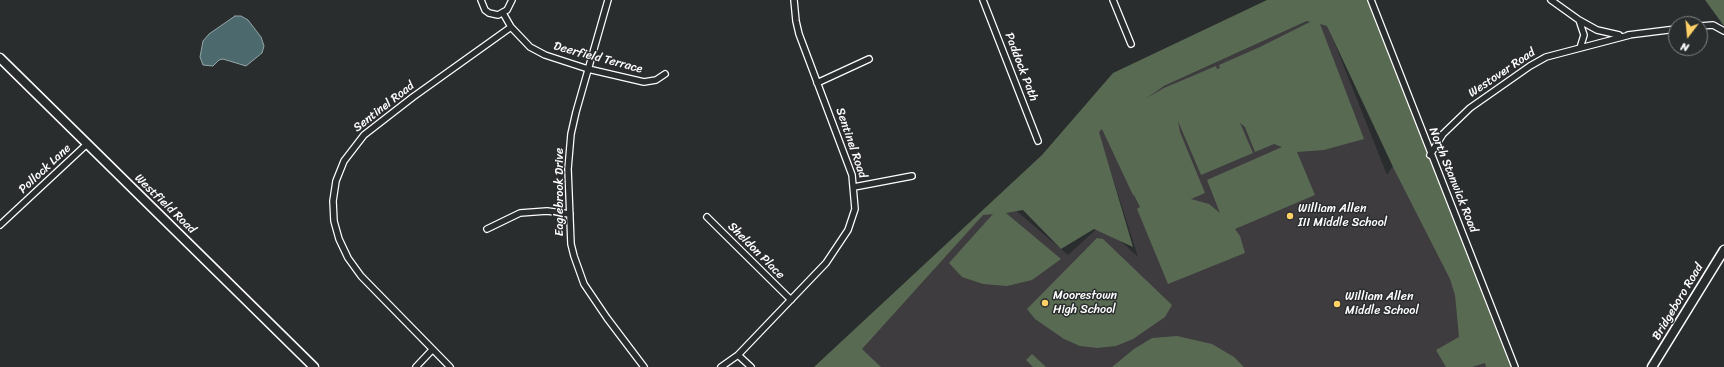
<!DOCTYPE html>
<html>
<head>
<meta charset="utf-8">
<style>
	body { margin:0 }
	#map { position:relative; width:1724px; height:367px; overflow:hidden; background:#2a2d2e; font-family:Sriracha,sans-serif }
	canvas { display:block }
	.north { position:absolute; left:1668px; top:16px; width:40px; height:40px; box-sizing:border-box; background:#2a2d2e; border:1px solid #7f8182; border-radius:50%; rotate:196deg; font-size:11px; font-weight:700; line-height:16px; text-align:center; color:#fff }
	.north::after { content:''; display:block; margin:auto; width:14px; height:18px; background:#ffd166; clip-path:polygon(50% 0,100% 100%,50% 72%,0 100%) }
</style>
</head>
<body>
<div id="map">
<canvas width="1724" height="367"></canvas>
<div class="north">N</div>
</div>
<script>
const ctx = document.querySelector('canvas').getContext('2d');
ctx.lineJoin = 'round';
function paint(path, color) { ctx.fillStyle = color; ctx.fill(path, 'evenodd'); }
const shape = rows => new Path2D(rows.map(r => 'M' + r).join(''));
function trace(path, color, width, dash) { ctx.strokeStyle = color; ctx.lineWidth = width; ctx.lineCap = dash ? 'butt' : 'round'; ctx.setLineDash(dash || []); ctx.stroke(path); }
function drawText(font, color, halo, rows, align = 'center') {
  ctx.font = font + ' Sriracha,sans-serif'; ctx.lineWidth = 3; ctx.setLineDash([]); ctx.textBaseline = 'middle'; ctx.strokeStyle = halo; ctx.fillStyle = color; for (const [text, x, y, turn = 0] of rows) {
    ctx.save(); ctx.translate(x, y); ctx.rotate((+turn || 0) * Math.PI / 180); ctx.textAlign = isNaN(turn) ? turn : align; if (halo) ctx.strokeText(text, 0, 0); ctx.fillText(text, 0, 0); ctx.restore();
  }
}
const built = shape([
	[1323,14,1387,175,1419,125,1515,367,881,367,861,349,999,196,1068,255,1102,224,1138,257,1096,125,1158,89]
]);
const green = shape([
	[1267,0,1368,0,1432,164,1515,367,1486,367,1485,363,1472,367,1446,367,1436,350,1459,337,1455,295,1450,279,1394,169,1327,26,1320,24,1364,139,1324,150,1297,152,1315,195,1235,229,1240,236,1245,253,1168,284,1137,209,1140,207,1134,195,1133,195,1102,129,1099,132,1133,247,1094,229,1061,249,1023,210,1006,213,1061,259,1032,280,1007,286,983,284,962,277,949,263,993,214,983,215,862,349,881,367,814,367,1042,155,1113,73],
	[1307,21,1310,22,1260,47,1219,65,1220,68,1217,69,1216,66,1164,88,1145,99,1164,86],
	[1178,121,1201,175,1253,153,1240,123,1245,127,1255,152,1274,144,1282,147,1207,180,1220,213,1209,204,1191,199,1205,193,1180,132],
	[1705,0,1724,0,1724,26],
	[1097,238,1103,239,1172,305,1165,317,1133,339,1116,346,1097,348,1080,346,1064,339,1035,319,1027,309],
	[1177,336,1212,344,1234,357,1244,367,1112,367,1134,349,1152,338],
	[1032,354,1046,367,1033,367,1026,360]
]);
const water = shape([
	[235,16,241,16,248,20,261,37,264,46,262,53,246,66,223,59,219,60,213,66,203,65,200,57,203,41,209,34,235,16]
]);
const street = shape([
	[481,0,485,10,489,13,498,15,507,10,512,0],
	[608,0,576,112,571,134,568,169,571,244,574,256,584,284,607,318,644,367],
	[983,0,1038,141],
	[1113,0,1131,44],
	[1371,0,1515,367],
	[1551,0,1579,20,1597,30,1619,35],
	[503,13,511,27,530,47,545,55,588,69,644,82,656,80,665,74],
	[1579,20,1584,35,1580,48],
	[1700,26,1713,25,1724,31],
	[1628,35,1676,29],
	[817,83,869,59],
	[1430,155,1443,134,1470,108,1530,66,1546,57,1630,35],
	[854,187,912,176],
	[707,217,791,300],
	[0,225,87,144],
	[487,229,520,213,547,211,570,214],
	[738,355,751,367],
	[416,367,432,350],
	[450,367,361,276,348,258,339,239,334,221,333,201,336,181,344,161,364,135,413,97,511,27],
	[721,367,738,355,826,263,848,230,855,209,852,175,799,34,796,21,794,0]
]);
const secondary = shape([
	[0,58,314,367],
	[1652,367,1724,250]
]);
const markers = [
	[1290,216,4,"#ffd166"],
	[1045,303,4,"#ffd166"],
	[1337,304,4,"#ffd166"]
];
const streetNames = [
	["Deerfield Terrace",598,58,15],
	["Paddock Path",1021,67,69],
	["Westover Road",1502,73,-34],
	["Sentinel Road",384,107,-38],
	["Sentinel Road",851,143,71],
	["Pollock Lane",45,169,-43],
	["North Stanwick Road",1453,180,68],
	["Eaglebrook Drive",560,192,-90],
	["Westfield Road",165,204,44],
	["Sheldon Place",756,251,45],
	["Bridgeboro Road",1678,302,-59]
];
const poiNames = [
	["William Allen",1298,209],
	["III Middle School",1298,223],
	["Moorestown",1053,296],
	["High School",1053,310],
	["William Allen",1345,297],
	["Middle School",1345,311]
];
paint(built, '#3f3c40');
paint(green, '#596a53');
paint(water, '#4c6a6e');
trace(water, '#94a6a8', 1);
trace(street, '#fff', 8);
trace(secondary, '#fff', 11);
trace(street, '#2a2d2e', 5.5);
trace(secondary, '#2a2d2e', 8);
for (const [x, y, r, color] of markers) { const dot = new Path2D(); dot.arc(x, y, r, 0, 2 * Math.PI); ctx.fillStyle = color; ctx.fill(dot); trace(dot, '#2a2d2e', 1.5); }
drawText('12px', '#fff', '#2a2d2e', streetNames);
drawText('12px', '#fff', '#2a2d2e', poiNames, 'left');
</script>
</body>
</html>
